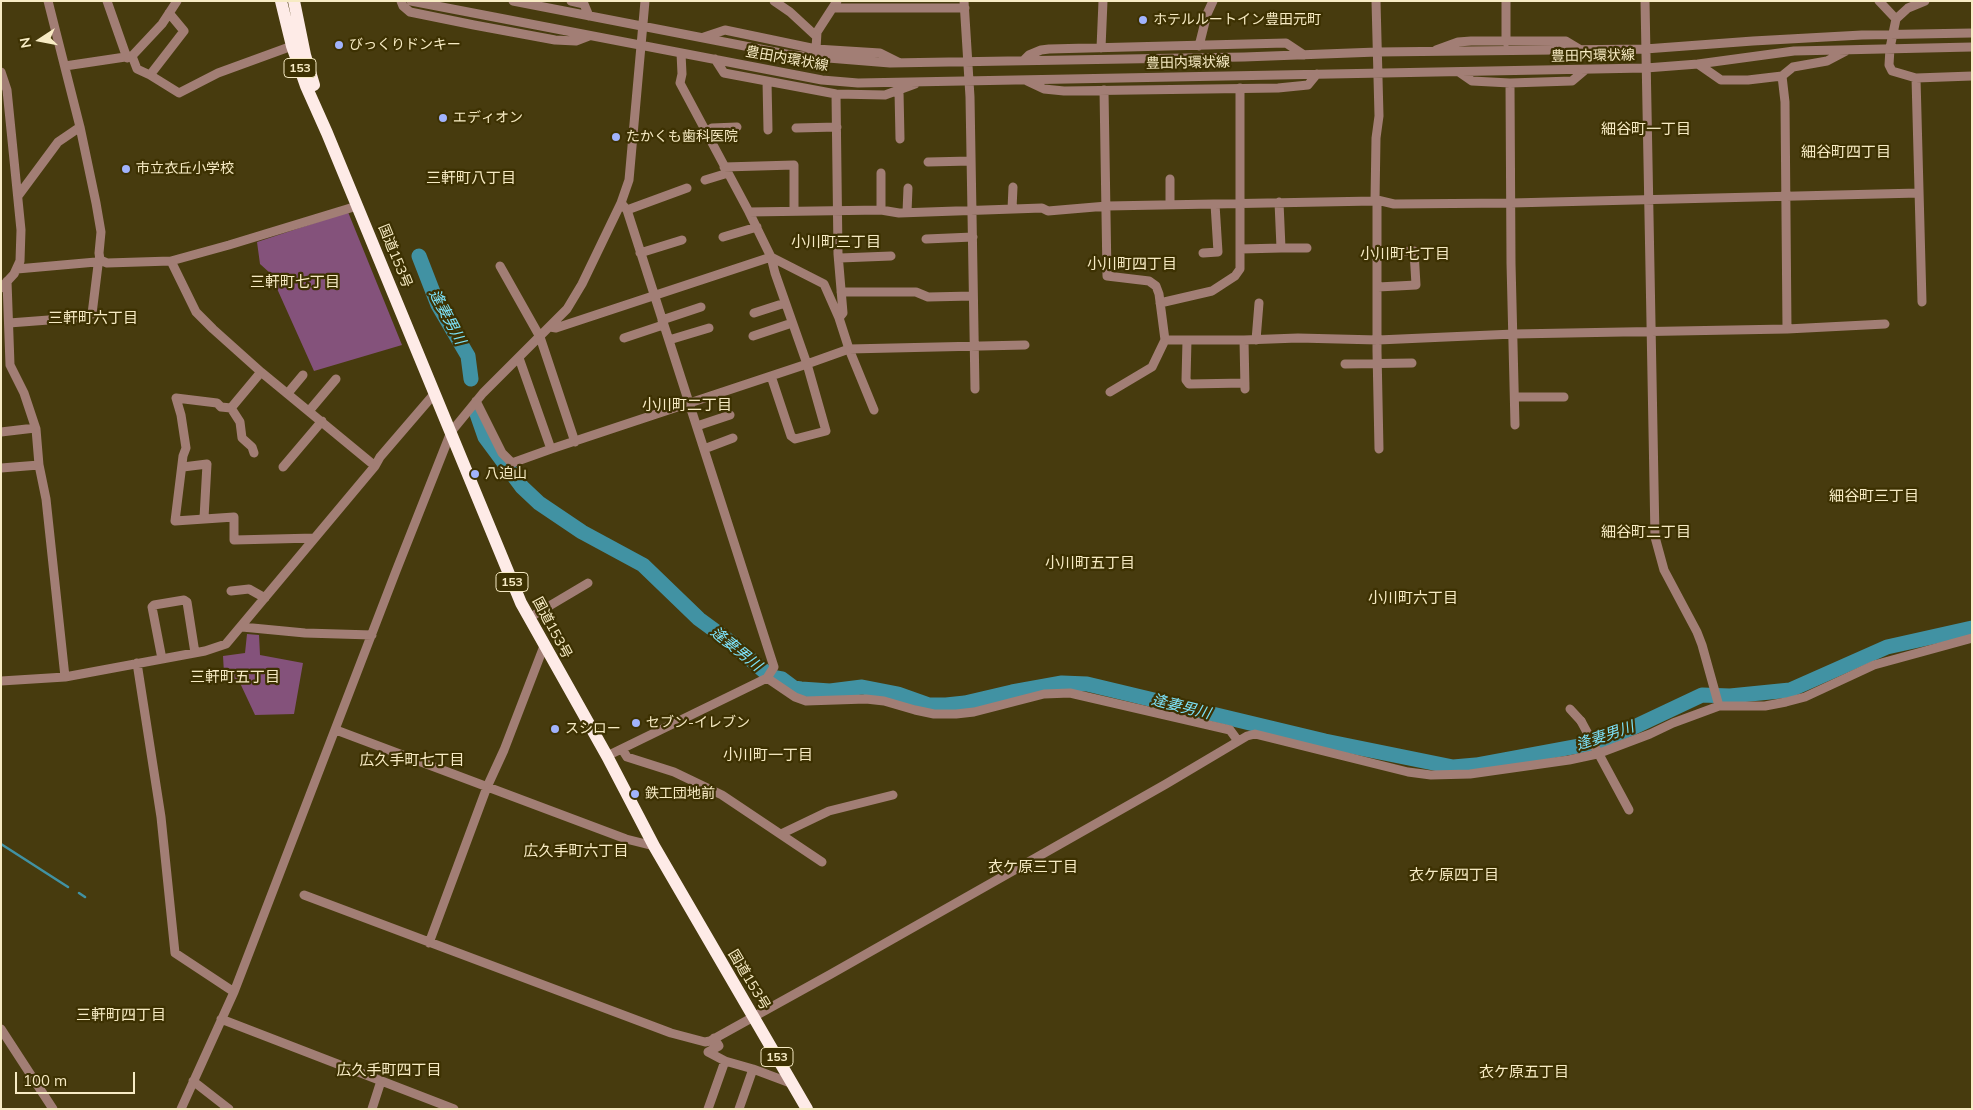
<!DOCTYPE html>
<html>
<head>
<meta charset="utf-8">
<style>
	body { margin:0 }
	#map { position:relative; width:1973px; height:1110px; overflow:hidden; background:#473b0e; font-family:Mulish,sans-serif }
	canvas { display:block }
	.frame { position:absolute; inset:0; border:2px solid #f7ebc4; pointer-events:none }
	.north { position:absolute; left:15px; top:15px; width:50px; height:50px; -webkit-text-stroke:4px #3d3102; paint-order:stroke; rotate:259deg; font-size:14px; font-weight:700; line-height:20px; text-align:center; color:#f7ebc4 }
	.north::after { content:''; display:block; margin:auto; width:18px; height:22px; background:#f7ebc4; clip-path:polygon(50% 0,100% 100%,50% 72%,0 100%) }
	.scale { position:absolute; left:15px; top:1072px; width:120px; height:22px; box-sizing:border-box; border:2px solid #f7ebc4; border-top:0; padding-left:6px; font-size:15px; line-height:18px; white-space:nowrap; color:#f7ebc4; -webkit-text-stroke:4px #3d3102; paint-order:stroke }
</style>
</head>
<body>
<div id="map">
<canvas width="1973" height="1110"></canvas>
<div class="frame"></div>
<div class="north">N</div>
<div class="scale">100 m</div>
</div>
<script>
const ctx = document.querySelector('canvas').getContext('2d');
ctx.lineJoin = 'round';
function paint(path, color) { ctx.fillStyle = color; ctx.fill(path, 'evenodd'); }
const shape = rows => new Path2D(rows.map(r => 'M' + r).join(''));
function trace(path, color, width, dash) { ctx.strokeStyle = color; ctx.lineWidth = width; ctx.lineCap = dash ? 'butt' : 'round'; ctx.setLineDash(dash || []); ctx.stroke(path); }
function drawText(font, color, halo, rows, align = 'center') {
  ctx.font = font + ' Mulish,"Noto Sans JP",sans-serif'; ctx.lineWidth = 4.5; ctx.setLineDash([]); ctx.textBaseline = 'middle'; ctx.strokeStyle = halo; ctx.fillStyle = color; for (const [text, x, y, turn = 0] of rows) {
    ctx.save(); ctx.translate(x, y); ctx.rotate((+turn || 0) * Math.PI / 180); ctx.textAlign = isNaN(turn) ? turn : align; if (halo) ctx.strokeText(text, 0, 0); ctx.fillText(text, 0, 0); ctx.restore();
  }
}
const green = shape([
	[348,212,402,345,314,371,270,273,260,264,257,242],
	[247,634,259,635,260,655,303,663,294,714,255,715,240,683,224,673,223,656,245,653]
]);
const stream = shape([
	[1,844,68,887],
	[79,893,85,897]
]);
const river = shape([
	[419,256,438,305,468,356,471,379],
	[477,414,485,437,522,487,539,503,582,532,643,565,699,619,729,641,771,677,782,679,794,688,801,689,830,691,862,687,898,694,929,705,946,705,965,703,1012,692,1062,683,1087,684,1325,741,1453,767,1476,765,1584,745,1600,741,1632,728,1702,695,1730,696,1790,690,1887,647,1972,628]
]);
const minor = shape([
	[107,1,127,58],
	[401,1,403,6,410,12,474,25,555,40,576,41,589,36],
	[411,1,822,80,858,83,1646,68,1698,64,1794,51,1972,47],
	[513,1,791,55,890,63,1244,57,1377,52,1645,49,1753,41,1862,35,1972,33],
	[571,1,584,4,589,16],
	[774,1,790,12,816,36],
	[964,1,970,97,975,389],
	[1645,1,1655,537,1664,570,1697,632,1702,645,1719,706],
	[1879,1,1896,19],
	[1925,1,1908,8,1896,19,1890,48,1889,65,1892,71,1916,78,1972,76],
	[833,8,965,8],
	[704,37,725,30,816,49,880,53,900,63],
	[1506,42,1506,1],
	[1199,46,1207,14,1213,1],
	[1101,48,1103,1],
	[816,49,817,32,837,1],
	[1436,50,1458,42,1471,41,1566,41,1581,50],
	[681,53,682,74,680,83,749,212,771,257,775,273,807,364,826,431,795,439,791,436,771,376],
	[132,56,137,69,150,75,184,31,169,13],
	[715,59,724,73,836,94,885,95,915,84],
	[1024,60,1029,55,1041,50,1049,49,1286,43,1304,55],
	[1698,64,1721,80,1748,80,1782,76,1793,67,1827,61,1846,51],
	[65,66,132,56,162,24,177,1],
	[1,72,7,90,21,230,20,261,14,274,1,288],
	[1459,72,1472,81,1510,83,1572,81,1585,70],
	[150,75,179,93,218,73,292,46],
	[1782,76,1785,102,1787,329],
	[1916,78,1922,302],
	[767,81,768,130],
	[1027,81,1044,89,1064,91,1278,88,1308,85,1317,74],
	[1510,83,1511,263,1515,425],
	[1104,90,1107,276,1149,281,1156,286,1159,294,1165,340,1244,340,1298,338,1378,340,1514,334,1787,329,1885,324],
	[899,91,900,139],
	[836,94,838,254,843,313,839,318],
	[796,128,837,127],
	[706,132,712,128,737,127],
	[928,162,971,161],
	[724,167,794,165,794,211],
	[705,180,728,173],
	[18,196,58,142,80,127],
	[1377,200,1394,204,1511,203,1919,193],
	[1377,200,1377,351,1379,449],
	[1375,201,1376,138,1379,116,1376,1],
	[1170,205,1170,179],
	[1012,209,1013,187],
	[627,210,687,188],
	[881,210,881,173],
	[749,212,881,210,899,213,1042,208,1048,211,1107,206,1375,201,1377,200],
	[907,212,908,188],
	[723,237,757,227],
	[926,239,973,237],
	[1281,248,1307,248],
	[1241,249,1281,248,1279,202],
	[640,253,682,240],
	[1203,253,1218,252,1215,204],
	[840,258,891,256],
	[171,261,196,312,213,329,261,372,375,466],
	[500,266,540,337,575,442],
	[17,269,96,262,100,260,107,263,171,261,229,245,357,206],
	[7,281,10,365,24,393,36,429,39,465,46,499,65,677],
	[1378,287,1416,285,1414,251,1378,253],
	[841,292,916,292,928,297,973,296],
	[1160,303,1212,291,1235,276,1240,269,1240,88],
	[754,313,785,303],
	[662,320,701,307],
	[9,323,75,318,92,314,98,265,100,260,99,253,101,232,96,203,80,127,48,1],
	[550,327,556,328,771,257,824,284,839,318,849,349,874,410],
	[753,336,792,323],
	[624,338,663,325],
	[669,340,709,328],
	[1187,340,1186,380,1189,384,1245,383],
	[1244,340,1245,389],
	[1256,340,1259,303],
	[519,358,551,449,807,364,849,349,1025,345],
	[1345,364,1412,363],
	[1110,392,1152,367,1165,340],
	[288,393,303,375],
	[1515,397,1564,397],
	[476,401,502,453,512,463,551,449],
	[231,408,261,372],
	[309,411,336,379],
	[697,426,730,415],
	[1,432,35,428],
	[704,449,733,438],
	[254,453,252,447,242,438,240,422,231,408,221,407,217,403,176,398,181,415,186,448,183,456,175,521,234,517,234,540,315,538],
	[183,467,207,464,204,518],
	[283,467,322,421],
	[1,468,39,465],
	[231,591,249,589,265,598],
	[529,618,588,583],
	[242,627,305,633,372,635],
	[162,659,152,607,154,605,184,600,187,602,195,653],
	[137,663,161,817,175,953,234,992],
	[767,678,795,697,806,701,866,699,884,701,915,710,934,714,956,714,974,712,1044,694,1070,693,1230,730,1238,741],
	[1,681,65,677,205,651,226,644,375,466,380,457,435,393],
	[1570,709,1581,721],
	[336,730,626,839,654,846],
	[622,749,627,757,674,772,722,795,822,862],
	[607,756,767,678,774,667,627,210,621,203],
	[781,834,829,811,893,795],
	[304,895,671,1033,705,1042,710,1041,831,974,1166,784,1247,736,1255,734,1408,772,1431,775,1470,774,1569,760,1597,754,1650,734,1673,723,1719,706,1765,706,1786,702,1805,697,1874,665,1972,638],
	[429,943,487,787,504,750,544,646],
	[221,1019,454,1109],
	[1,1029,53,1109],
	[714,1038,719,1046,708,1052,725,1061,753,1069],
	[193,1081,229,1109],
	[181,1109,234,992,396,571,451,432,483,393,567,309,582,284,621,203,629,180,645,1],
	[372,1109,381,1081],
	[708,1109,725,1061],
	[739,1109,753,1069,793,1084]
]);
const highway = shape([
	[281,1,292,46,306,86,327,133,521,603,607,756,654,846,807,1109],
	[294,1,305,55,314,85]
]);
const minorBridge = shape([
	[1581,721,1629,810]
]);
const markers = [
	[1143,20,5,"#a1b3fd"],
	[339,45,5,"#a1b3fd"],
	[443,118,5,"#a1b3fd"],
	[616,137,5,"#a1b3fd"],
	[126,169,5,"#a1b3fd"],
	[475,474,5,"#a1b3fd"],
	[636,723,5,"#a1b3fd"],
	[555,729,5,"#a1b3fd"],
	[635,794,5,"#a1b3fd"]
];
const shields = [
	[300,68,32],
	[512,582,32],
	[777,1057,32]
];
const shieldNames = [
	["153",300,68],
	["153",512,582],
	["153",777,1057]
];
const poiNames = [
	["ホテルルートイン豊田元町",1153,20],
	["びっくりドンキー",349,45],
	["エディオン",453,118],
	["たかくも歯科医院",626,137],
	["市立衣丘小学校",136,169],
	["八迫山",485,474],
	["セブン-イレブン",646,723],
	["スシロー",565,729],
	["鉄工団地前",645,794]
];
const streetNames = [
	["豊田内環状線",1593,56,-1],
	["豊田内環状線",787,59,10],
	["豊田内環状線",1188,63,-1],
	["国道153号",395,256,68],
	["国道153号",552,628,62],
	["国道153号",749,980,59]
];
const neighbourhoodNames = [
	["細谷町一丁目",1646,129],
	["細谷町四丁目",1846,152],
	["三軒町八丁目",471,178],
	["小川町三丁目",836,242],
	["小川町七丁目",1405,254],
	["小川町四丁目",1132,264],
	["三軒町七丁目",295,282],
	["三軒町六丁目",93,318],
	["小川町二丁目",687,405],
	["細谷町三丁目",1874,496],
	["細谷町二丁目",1646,532],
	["小川町五丁目",1090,563],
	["小川町六丁目",1413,598],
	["三軒町五丁目",235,677],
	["小川町一丁目",768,755],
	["広久手町七丁目",412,760],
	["広久手町六丁目",576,851],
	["衣ケ原三丁目",1033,867],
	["衣ケ原四丁目",1454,875],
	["三軒町四丁目",121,1015],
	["広久手町四丁目",389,1070],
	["衣ケ原五丁目",1524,1072]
];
const waterNames = [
	["逢妻男川",447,317,62],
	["逢妻男川",736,649,39],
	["逢妻男川",1181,707,14],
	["逢妻男川",1605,736,-19]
];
paint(green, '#84527b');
trace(stream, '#4192a3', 2.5);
trace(river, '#4192a3', 15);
trace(minor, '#a27e75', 9);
trace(highway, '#feebe7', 12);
trace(minorBridge, '#a27e75', 9);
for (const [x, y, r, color] of markers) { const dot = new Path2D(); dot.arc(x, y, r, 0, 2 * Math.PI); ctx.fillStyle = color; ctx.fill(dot); trace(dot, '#3d3102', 2); }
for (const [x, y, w] of shields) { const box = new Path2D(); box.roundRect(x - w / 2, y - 9.5, w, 19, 4); ctx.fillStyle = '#3d3102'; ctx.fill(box); trace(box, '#f7ebc4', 1); }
drawText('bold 12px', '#f7ebc4', null, shieldNames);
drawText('14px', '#f7ebc4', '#3d3102', poiNames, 'left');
drawText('14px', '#f7ebc4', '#3d3102', streetNames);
drawText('15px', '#f7ebc4', '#3d3102', neighbourhoodNames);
drawText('italic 15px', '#7de3fa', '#3d3102', waterNames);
</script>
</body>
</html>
